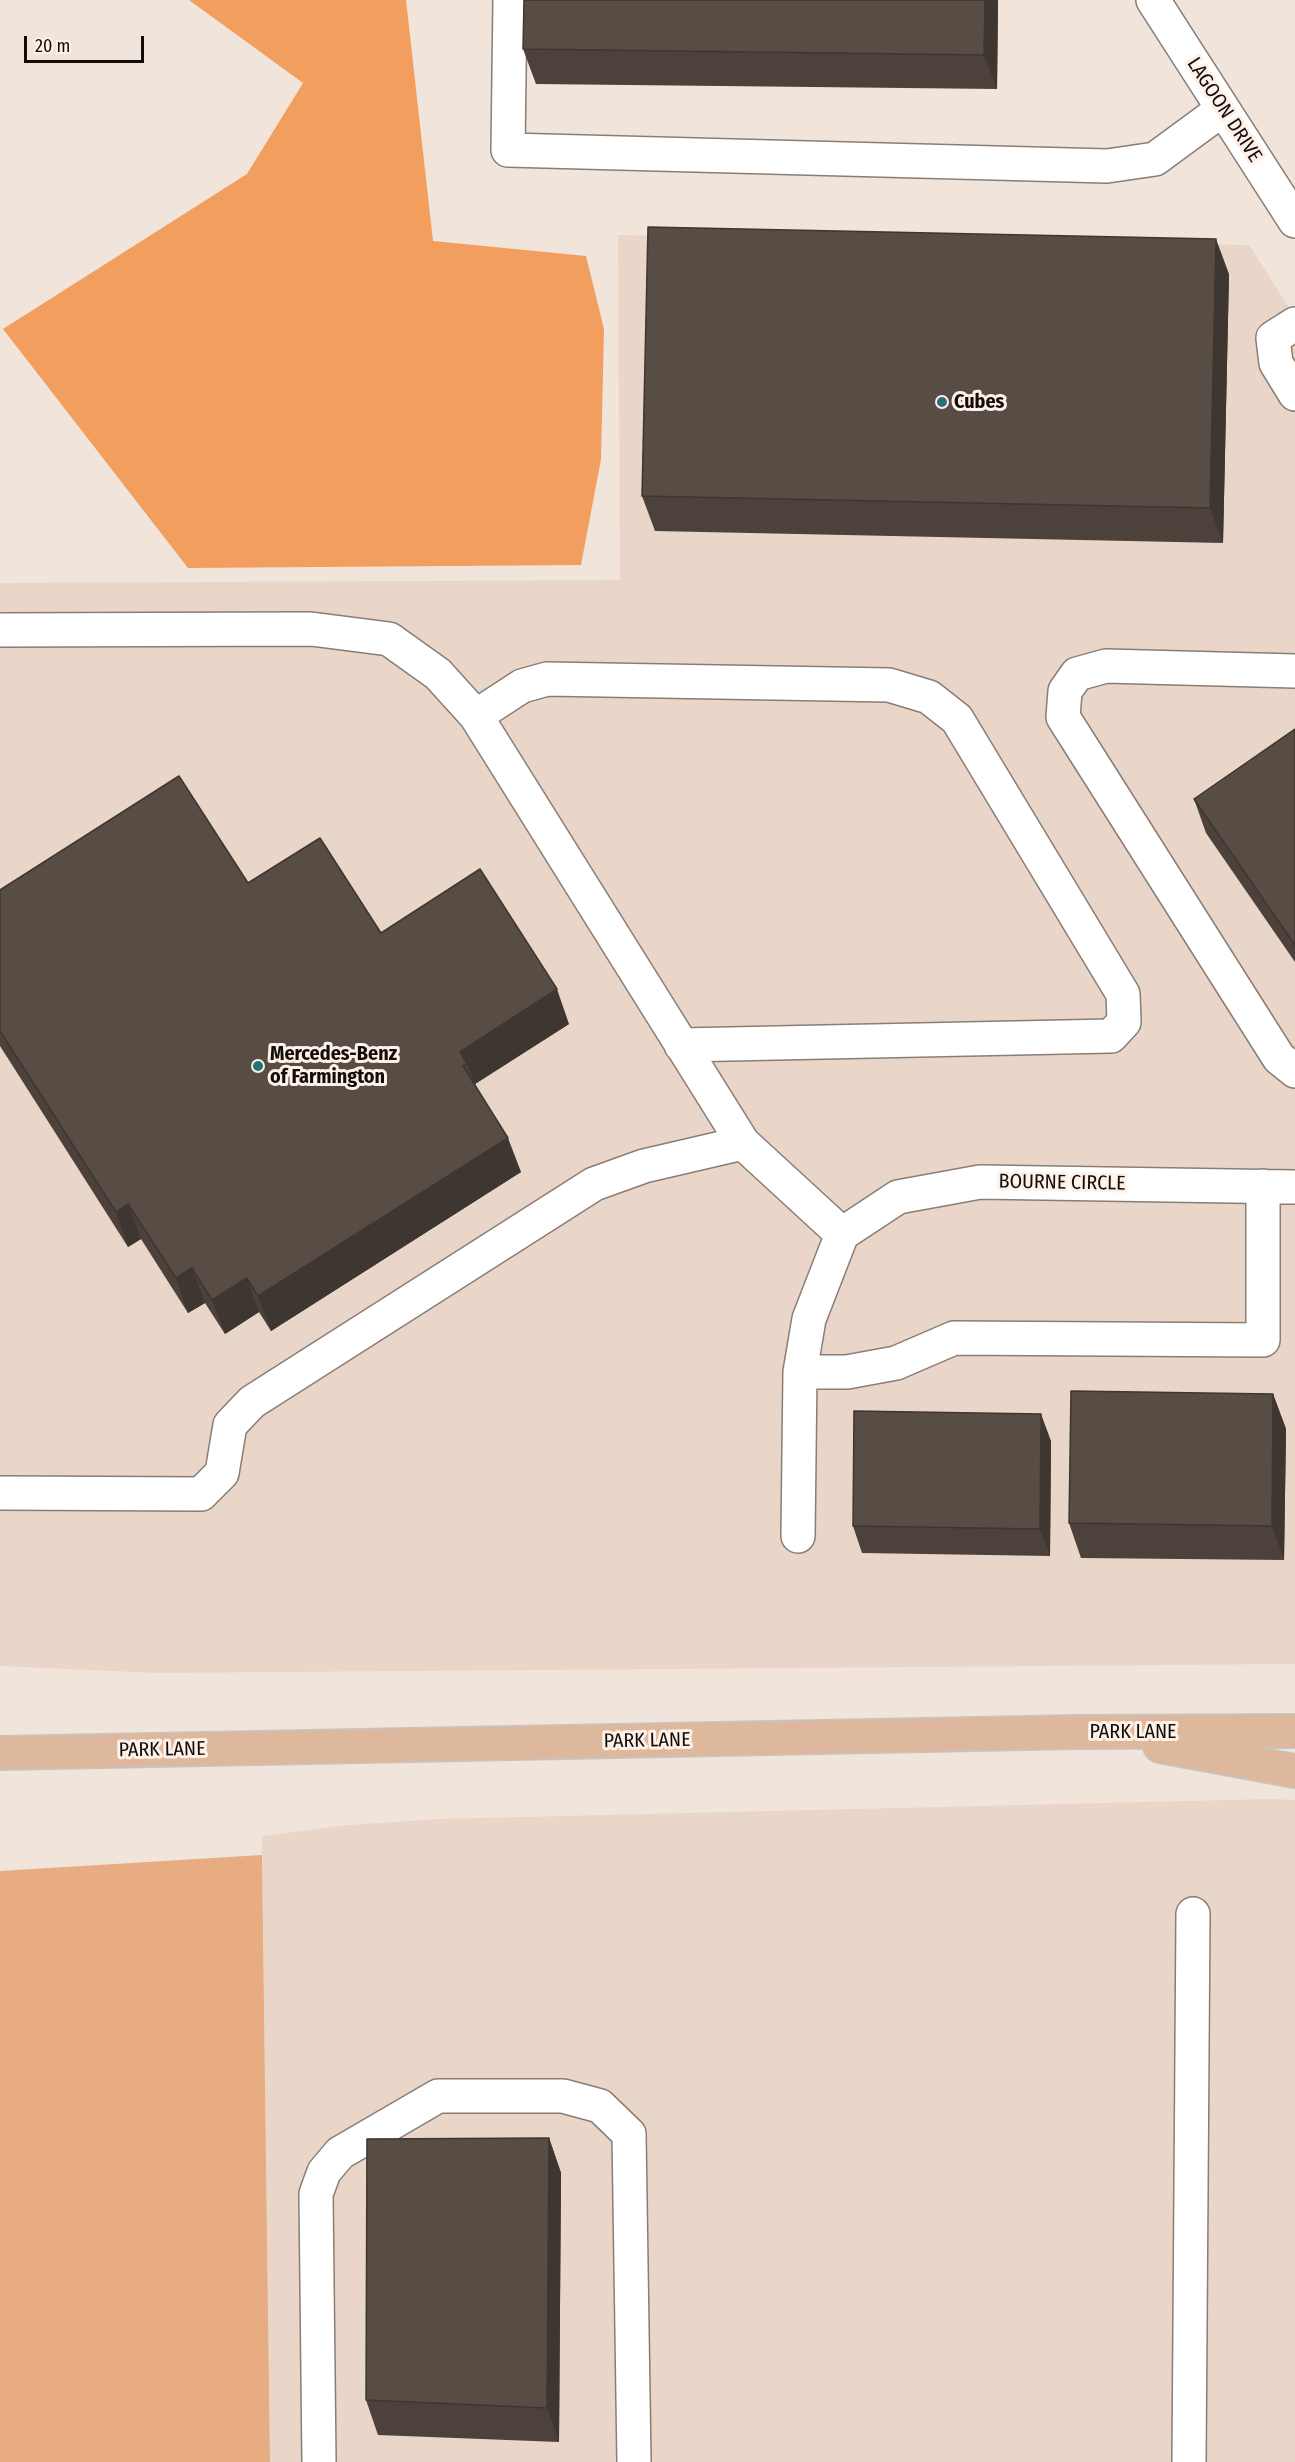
<!DOCTYPE html>
<html>
<head>
<meta charset="utf-8">
<style>
	body { margin:0 }
	#map { position:relative; width:1295px; height:2462px; overflow:hidden; background:#f1e4da; font-family:"Fira Sans Condensed",sans-serif }
	canvas { display:block }
	.scale { position:absolute; left:24px; top:36px; width:120px; height:27px; box-sizing:border-box; border:3px solid #110d0a; border-top:0; padding-left:8px; font-size:18px; line-height:21px; white-space:nowrap; color:#110d0a; -webkit-text-stroke:4px #fff1e8; paint-order:stroke }
</style>
</head>
<body>
<div id="map">
<canvas width="1295" height="2462"></canvas>
<div class="scale">20 m</div>
</div>
<script>
const ctx = document.querySelector('canvas').getContext('2d');
ctx.lineJoin = 'round';
function paint(path, color) { ctx.fillStyle = color; ctx.fill(path, 'evenodd'); }
const shape = rows => new Path2D(rows.map(r => 'M' + r).join(''));
function trace(path, color, width, dash) { ctx.strokeStyle = color; ctx.lineWidth = width; ctx.lineCap = dash ? 'butt' : 'round'; ctx.setLineDash(dash || []); ctx.stroke(path); }
function drawText(font, color, halo, rows, align = 'center') {
  ctx.font = font + ' "Fira Sans Condensed",sans-serif'; ctx.lineWidth = 6; ctx.setLineDash([]); ctx.textBaseline = 'middle'; ctx.strokeStyle = halo; ctx.fillStyle = color; for (const [text, x, y, turn = 0] of rows) {
    ctx.save(); ctx.translate(x, y); ctx.rotate((+turn || 0) * Math.PI / 180); ctx.textAlign = isNaN(turn) ? turn : align; if (halo) ctx.strokeText(text, 0, 0); ctx.fillText(text, 0, 0); ctx.restore();
  }
}
const built = shape([
	[618,235,1249,245,1295,317,1295,1664,157,1673,0,1666,0,583,620,580],
	[1271,1799,1295,1800,1295,2462,270,2462,262,1836,349,1825,439,1819]
]);
const green = shape([
	[262,1855,270,2462,0,2462,0,1871]
]);
const forest = shape([
	[189,0,406,0,433,241,586,256,604,329,601,459,581,565,188,568,3,329,247,174,303,83]
]);
const minor = shape([
	[510,0,508,150,1107,166,1155,159,1223,109],
	[1153,0,1295,221],
	[1295,324,1273,338,1276,363,1295,394],
	[0,630,311,629,389,639,438,674,476,716,743,1143,842,1234],
	[1295,671,1106,666,1077,674,1065,691,1063,717,1279,1058,1295,1071],
	[476,716,522,686,547,679,889,685,929,697,957,719,1123,994,1124,1022,1111,1036,681,1045],
	[842,1234,898,1197,980,1182,1295,1187],
	[800,1372,847,1372,896,1363,954,1338,1263,1340,1263,1186],
	[0,1493,201,1494,222,1473,230,1425,252,1402,594,1184,644,1166,743,1143],
	[798,1536,800,1372,809,1319,842,1234],
	[319,2462,316,2194,324,2172,340,2153,438,2096,563,2096,600,2106,629,2134,634,2462],
	[1189,2462,1193,1914]
]);
const major = shape([
	[1160,1746,1295,1771],
	[0,1753,1078,1732,1295,1731]
]);
const wall = shape([
	[998,0,997,89,536,84,523,49],
	[1229,274,1223,543,655,531,642,496],
	[1295,729,1295,962,1206,833,1194,799],
	[248,883,381,933,569,1024,475,1084,521,1172,271,1331,259,1312,225,1334,205,1303,188,1313,141,1239,128,1247,0,1046,0,890],
	[1273,1394,1286,1429,1284,1560,1081,1558,1069,1523],
	[1051,1441,1050,1556,862,1553,853,1526],
	[549,2138,561,2173,559,2442,378,2435,366,2400]
]);
const shadedWall = shape([
	[985,0,998,0,997,89,984,55],
	[1216,239,1229,274,1223,543,1210,508],
	[557,989,569,1024,475,1084,467,1064,460,1052],
	[508,1138,521,1172,271,1331,258,1296],
	[128,1204,141,1239,128,1247,116,1212],
	[192,1268,205,1303,188,1313,176,1278],
	[247,1278,259,1312,225,1334,212,1300],
	[1273,1394,1286,1429,1284,1560,1272,1526],
	[1041,1414,1051,1441,1050,1556,1040,1529],
	[549,2138,561,2173,559,2442,547,2408]
]);
const building = shape([
	[524,0,985,0,984,55,523,49,524,0],
	[648,227,1216,239,1210,508,642,496,648,227],
	[1295,729,1295,945,1194,799,1295,729],
	[179,776,248,883,320,838,381,933,480,869,557,989,460,1052,467,1064,463,1066,508,1138,258,1296,247,1278,212,1300,192,1268,176,1278,128,1204,116,1212,0,1031,0,890,179,776],
	[1071,1391,1273,1394,1272,1526,1069,1523,1071,1391],
	[854,1411,1041,1414,1040,1529,853,1526,854,1411],
	[549,2138,547,2408,366,2400,367,2139,549,2138]
]);
const markers = [
	[942,402,6,"#277277"],
	[258,1066,6,"#277277"]
];
const streetNames = [
	["LAGOON DRIVE",1224,110,57],
	["BOURNE CIRCLE",1062,1183,1],
	["PARK LANE",1133,1732],
	["PARK LANE",647,1741,-1],
	["PARK LANE",162,1750,-1]
];
const poiNames = [
	["Cubes",954,402],
	["Mercedes-Benz",270,1054],
	["of Farmington",270,1077]
];
paint(built, '#ead6c8');
paint(green, '#e7ac82');
paint(forest, '#f29e5f');
trace(minor, '#897d75', 36);
trace(major, '#c6c5c4', 36);
trace(minor, '#fff', 33);
trace(major, '#ddb89d', 33);
paint(wall, '#4c423b');
paint(shadedWall, '#3e3630');
paint(building, '#584d45');
trace(building, '#3e3630', 1.5);
for (const [x, y, r, color] of markers) { const dot = new Path2D(); dot.arc(x, y, r, 0, 2 * Math.PI); ctx.fillStyle = color; ctx.fill(dot); trace(dot, '#fff1e8', 2); }
drawText('20px', '#110d0a', '#fff1e8', streetNames);
drawText('bold 20px', '#110d0a', '#fff1e8', poiNames, 'left');
</script>
</body>
</html>
